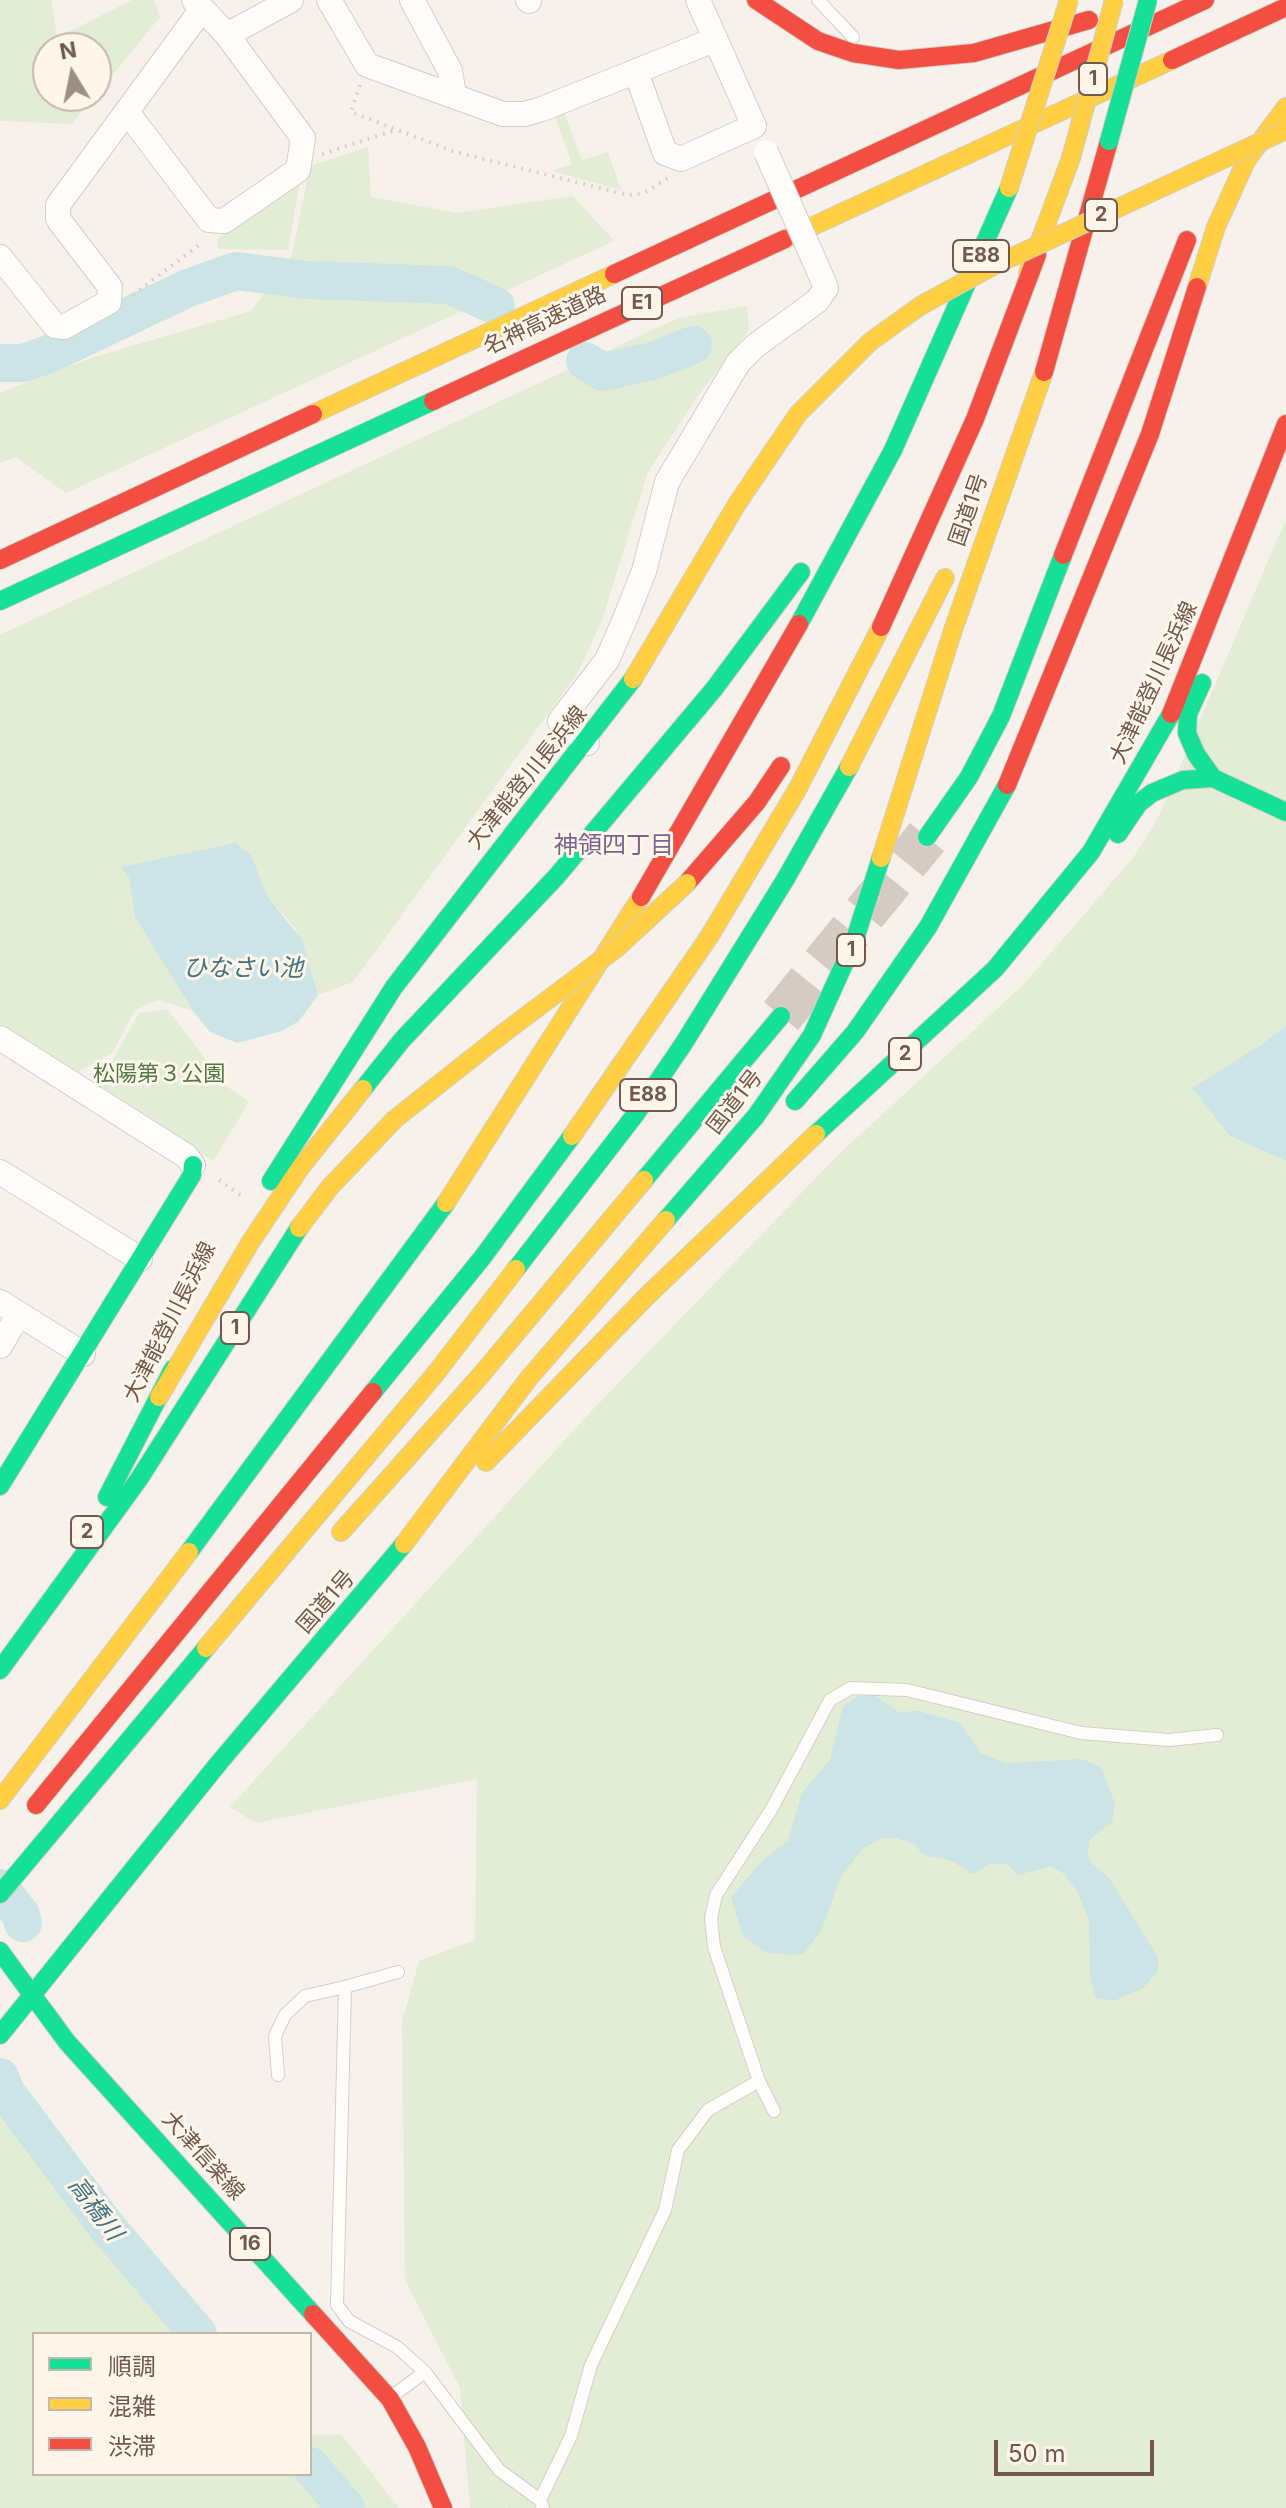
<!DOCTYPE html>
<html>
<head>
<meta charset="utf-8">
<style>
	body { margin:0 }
	#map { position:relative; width:1286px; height:2508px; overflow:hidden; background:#f6f1ea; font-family:Inter,"Noto Sans JP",sans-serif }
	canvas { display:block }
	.legend { position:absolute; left:32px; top:2332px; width:280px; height:144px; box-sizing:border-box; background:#fef6eb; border:2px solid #c6b7ab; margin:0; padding:10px 14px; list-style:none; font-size:24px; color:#72594b }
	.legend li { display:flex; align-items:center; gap:16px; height:40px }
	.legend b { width:40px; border:2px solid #c6b7ab }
	.north { position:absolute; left:32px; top:32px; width:80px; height:80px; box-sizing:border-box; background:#fef6eb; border:2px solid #c6b7ab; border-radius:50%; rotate:350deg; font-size:22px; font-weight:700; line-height:32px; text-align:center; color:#72594b }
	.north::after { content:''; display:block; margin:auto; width:28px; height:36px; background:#a08e83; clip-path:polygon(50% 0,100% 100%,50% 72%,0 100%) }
	.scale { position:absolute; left:994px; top:2440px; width:160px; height:36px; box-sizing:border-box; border:4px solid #72594b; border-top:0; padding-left:10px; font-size:24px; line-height:28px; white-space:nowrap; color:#72594b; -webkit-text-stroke:6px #fef6eb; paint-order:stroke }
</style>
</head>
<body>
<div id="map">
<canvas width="1286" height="2508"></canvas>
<ul class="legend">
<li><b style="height:10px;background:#16e098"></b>順調</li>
<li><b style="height:10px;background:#ffcf43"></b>混雑</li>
<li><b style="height:10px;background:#f24e42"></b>渋滞</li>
</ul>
<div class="north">N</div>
<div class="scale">50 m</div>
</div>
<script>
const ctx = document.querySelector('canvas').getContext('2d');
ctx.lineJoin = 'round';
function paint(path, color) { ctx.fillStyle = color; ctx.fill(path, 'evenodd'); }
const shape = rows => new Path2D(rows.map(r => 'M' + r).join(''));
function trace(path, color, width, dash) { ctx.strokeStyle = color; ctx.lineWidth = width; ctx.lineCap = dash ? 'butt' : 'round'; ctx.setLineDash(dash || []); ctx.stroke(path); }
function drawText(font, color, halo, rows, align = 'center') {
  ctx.font = font + ' Inter,"Noto Sans JP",sans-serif'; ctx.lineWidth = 6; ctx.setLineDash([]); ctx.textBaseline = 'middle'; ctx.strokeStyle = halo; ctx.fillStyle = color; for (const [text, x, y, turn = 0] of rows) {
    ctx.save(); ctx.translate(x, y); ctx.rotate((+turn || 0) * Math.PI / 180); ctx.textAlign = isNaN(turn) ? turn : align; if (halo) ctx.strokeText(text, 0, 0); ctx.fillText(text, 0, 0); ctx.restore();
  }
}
const green = shape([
	[0,0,51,0,57,38,132,0,154,0,160,17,96,95,96,48,48,48,48,96,95,96,72,124,0,121],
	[563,110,582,160,608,152,621,190,551,171,572,164,554,113],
	[368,147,371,197,457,213,573,196,614,241,66,493,16,457,0,463,0,393,91,358,251,311,292,255,310,166],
	[301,175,288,250,219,249,217,239],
	[747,306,749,330,700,393,648,472,602,620,577,674,353,982,318,995,295,928,268,897,251,855,178,857,122,868,129,878,135,917,193,1011,158,1000,135,1010,113,1052,75,1074,0,1027,0,635,678,318],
	[1286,519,1286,1025,1261,1045,1230,1136,1286,1161,1286,2508,507,2508,507,2503,506,2508,470,2508,460,2388,405,2280,402,2022,419,1961,475,1940,477,1779,256,1823,230,1807,584,1419,839,1154,1024,984,1133,858,1158,818],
	[167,1009,226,1086,249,1102,213,1161,96,1089,139,1013],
	[4,2114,173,2334,34,2334,34,2474,310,2474,310,2435,341,2434,399,2508,0,2508,0,2115]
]);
const water = shape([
	[235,843,251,855,268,897,302,940,318,995,299,1021,282,1031,237,1043,210,1032,193,1011,135,917,129,878,121,867],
	[1286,1025,1286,1161,1230,1136,1192,1088,1261,1045],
	[874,1695,899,1712,919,1711,960,1723,981,1753,1005,1763,1082,1759,1101,1767,1115,1804,1112,1822,1089,1840,1088,1853,1091,1863,1109,1878,1158,1957,1158,1971,1143,1988,1114,2001,1096,1998,1090,1978,1089,1920,1077,1891,1064,1874,1051,1866,1018,1875,1007,1864,989,1864,973,1874,950,1860,924,1855,914,1844,896,1838,882,1838,863,1848,841,1876,822,1929,802,1955,767,1953,743,1936,731,1897,765,1858,788,1841,802,1793,830,1760,843,1706,858,1696]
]);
const river = shape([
	[585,361,603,372,653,361,693,345],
	[0,363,24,363,49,354,188,288,236,271,307,280,449,285,496,306],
	[0,1888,21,1915,23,1923],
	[0,2077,6,2092,106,2226,198,2334],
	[310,2466,346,2508]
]);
const highwayTunnel = shape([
	[781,1016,927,837]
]);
const path = shape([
	[360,85,351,112,452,151,628,195,644,193,668,178],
	[322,154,396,130],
	[133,295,203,242],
	[219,1180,245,1198]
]);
const lane = shape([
	[818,0,853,37],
	[398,1972,345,1987,337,2305,349,2321,397,2347,425,2372,499,2470,540,2500,543,2508],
	[278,2075,275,2036,285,2015,305,1996,345,1987],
	[774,2111,759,2081,714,1947,711,1918,716,1895,771,1810,830,1700,851,1688,907,1690,1081,1733,1169,1740,1217,1735],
	[395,2394,425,2372],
	[540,2500,571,2436,591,2365,665,2210,678,2150,708,2110,759,2081]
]);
const street = shape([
	[329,0,367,65,503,114,525,114,542,109,714,40],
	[412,0,450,71,454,95],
	[528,0,529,1],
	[227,35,291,0],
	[636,72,665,153,681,159,754,126,698,0],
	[127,112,209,220,224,221,298,170,303,138,227,35,194,0],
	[0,257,55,326,64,327,109,302,110,287,58,219,58,205,202,9],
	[587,743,560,721,607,660,625,619,644,571,667,482,738,363,755,346,817,301,826,288,822,278],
	[0,1038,186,1156,193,1165],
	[0,1172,140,1259],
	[0,1302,83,1354],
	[0,1346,19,1314]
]);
const fast = shape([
	[0,601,433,401],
	[799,624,893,450,1009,188],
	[1202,683,1188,714,1187,733,1196,754,1213,778,1286,812],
	[1118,834,1139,803,1152,793,1183,780,1213,778],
	[927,837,969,777,1001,716,1063,555],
	[363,1089,402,1040,556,877,714,689,801,572],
	[795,1101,855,1032,928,927,1007,785],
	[816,1134,995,969,1091,852,1171,714],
	[644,1180,781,1016],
	[271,1181,394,987,633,679],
	[666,1220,756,1116,812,1035,854,942,881,858],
	[516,1269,635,1115,684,1043,785,880,849,767],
	[373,1392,482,1258,572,1136],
	[0,1486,192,1175,193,1165],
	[107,1497,173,1369],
	[189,1552,446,1203],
	[0,1670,139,1479,299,1228],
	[0,1894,206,1648],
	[0,1951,67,2042,313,2314],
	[0,2035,218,1764,404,1544]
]);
const slow = shape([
	[785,239,1172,60],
	[1028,273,1071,158],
	[1197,287,1216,227,1246,161,1286,107],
	[313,414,614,274],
	[633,679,737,504,798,414,870,342,920,306],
	[849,767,945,578],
	[881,858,953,630,1044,372],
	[572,1136,709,937,797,790,881,627],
	[446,1203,641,897],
	[299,1228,330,1187,395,1119,505,1032],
	[159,1397,250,1243,300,1168,363,1089],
	[486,1462,647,1296,816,1134],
	[341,1532,481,1375,644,1180],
	[404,1544,529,1378,666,1220],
	[206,1648,436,1373,516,1269],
	[0,1800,189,1552]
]);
const jam = shape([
	[756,0,818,41,853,53,899,60,974,53,1089,20],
	[1172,60,1286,7],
	[614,274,1205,0],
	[1044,372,1109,141],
	[433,401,785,239],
	[1063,555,1187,240],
	[0,560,313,414],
	[881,627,975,419,1037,255],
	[1171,714,1286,424],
	[1007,785,1150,434,1197,287],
	[687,883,757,802,781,766],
	[641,897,799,624],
	[36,1805,373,1392],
	[313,2314,390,2399,417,2447,443,2508]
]);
const streetBridge = shape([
	[766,152,822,278]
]);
const fastBridge = shape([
	[1109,141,1148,0]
]);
const slowBridge = shape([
	[1071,158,1114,0],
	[1009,188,1069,0],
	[920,306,993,266,1286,130],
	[505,1032,618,947,687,883]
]);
const shields = [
	[1093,79,28],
	[1101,215,32],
	[981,256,56],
	[642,303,40],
	[851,950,28],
	[905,1054,32],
	[648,1095,56],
	[235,1328,28],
	[87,1532,32],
	[250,2244,40]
];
const shieldNames = [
	["1",1093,79],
	["2",1101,215],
	["E88",981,256],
	["E1",642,303],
	["1",851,950],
	["2",905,1054],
	["E88",648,1095],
	["1",235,1328],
	["2",87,1532],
	["16",250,2244]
];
const streetNames = [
	["名神高速道路",545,321,-25],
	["国道1号",969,510,-71],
	["大津能登川長浜線",1154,683,-65],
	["大津能登川長浜線",527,778,-51],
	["国道1号",735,1102,-52],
	["大津能登川長浜線",170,1322,-63],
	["国道1号",326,1602,-49],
	["大津信楽線",203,2156,48]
];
const parkNames = [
	["松陽第３公園",159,1074]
];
const neighbourhoodNames = [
	["神領四丁目",614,846]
];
const waterNames = [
	["ひなさい池",243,969],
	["高橋川",95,2209,53]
];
paint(green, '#e3ecd5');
paint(water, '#cce4e5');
trace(river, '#cce4e5', 38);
trace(highwayTunnel, '#d5cbc2', 44, [44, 22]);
trace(lane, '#d5cec8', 14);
trace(street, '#d5cec8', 26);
trace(fast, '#d5cec6', 20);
trace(slow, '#d5cec6', 20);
trace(jam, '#d5cec6', 20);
trace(path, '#d7d0cb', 4, [2, 6]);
trace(lane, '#fefdfc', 12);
trace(street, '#fefdfc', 24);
trace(fast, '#16e098', 18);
trace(slow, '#ffcf43', 18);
trace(jam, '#f24e42', 18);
trace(streetBridge, '#d5cec8', 26, []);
trace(fastBridge, '#d5ccc6', 20, []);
trace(slowBridge, '#d5ccc6', 20, []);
trace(streetBridge, '#fefdfc', 24);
trace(fastBridge, '#16e098', 18);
trace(slowBridge, '#ffcf43', 18);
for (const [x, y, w] of shields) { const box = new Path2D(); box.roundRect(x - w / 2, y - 16, w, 32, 6); ctx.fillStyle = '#fef6eb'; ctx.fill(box); trace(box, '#72594b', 2); }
drawText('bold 20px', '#72594b', null, shieldNames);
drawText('22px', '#72594b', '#fef6eb', streetNames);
drawText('22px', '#547844', '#fef6eb', parkNames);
drawText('24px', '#7f638e', '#fef6eb', neighbourhoodNames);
drawText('italic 24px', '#43757e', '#fef6eb', waterNames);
</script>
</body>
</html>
